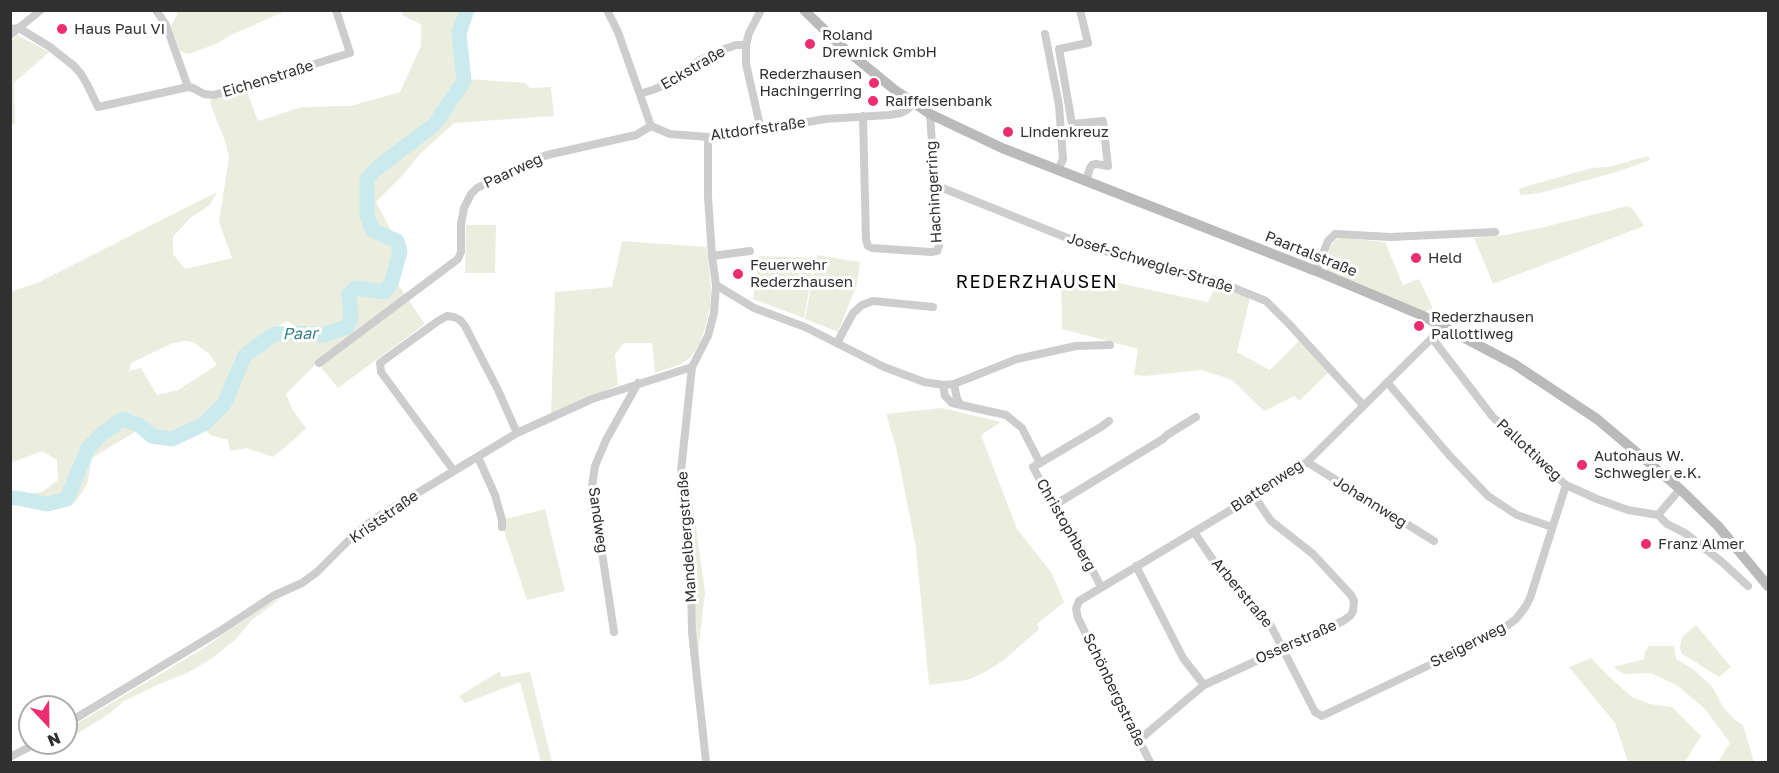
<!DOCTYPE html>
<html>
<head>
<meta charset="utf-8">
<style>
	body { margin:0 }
	#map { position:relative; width:1779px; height:773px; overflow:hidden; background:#fff; font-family:"Golos Text",sans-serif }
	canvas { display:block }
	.frame { position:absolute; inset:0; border:12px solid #303030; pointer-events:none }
	.north { position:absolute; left:18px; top:695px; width:60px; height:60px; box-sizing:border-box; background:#fff; border:2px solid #acacac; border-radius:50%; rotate:158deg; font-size:16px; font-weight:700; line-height:24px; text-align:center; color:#303030 }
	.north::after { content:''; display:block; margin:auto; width:21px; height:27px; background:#ed2d6e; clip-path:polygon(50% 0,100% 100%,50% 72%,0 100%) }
</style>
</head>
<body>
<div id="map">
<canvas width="1779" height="773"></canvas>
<div class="frame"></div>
<div class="north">N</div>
</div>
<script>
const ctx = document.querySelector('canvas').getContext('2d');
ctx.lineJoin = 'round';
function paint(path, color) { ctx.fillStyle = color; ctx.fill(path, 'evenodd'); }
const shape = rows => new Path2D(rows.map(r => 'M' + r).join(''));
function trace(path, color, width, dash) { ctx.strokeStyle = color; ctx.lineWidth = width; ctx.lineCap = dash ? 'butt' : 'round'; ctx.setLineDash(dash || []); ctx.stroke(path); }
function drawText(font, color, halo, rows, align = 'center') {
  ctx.font = font + ' "Golos Text",sans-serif'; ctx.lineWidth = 6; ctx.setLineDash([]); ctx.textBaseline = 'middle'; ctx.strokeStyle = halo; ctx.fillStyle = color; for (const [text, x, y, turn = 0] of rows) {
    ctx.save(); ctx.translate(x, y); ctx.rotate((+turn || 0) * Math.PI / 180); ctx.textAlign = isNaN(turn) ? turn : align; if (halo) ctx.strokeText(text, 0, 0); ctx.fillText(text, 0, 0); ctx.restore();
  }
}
const green = shape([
	[176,11,176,10,286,11,233,34,216,44,189,54,180,51,171,26,177,14],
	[402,11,463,11,455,31,459,78,462,86,468,79,525,83,530,88,551,87,554,116,454,123,422,152,403,175,376,202,393,234,382,232,375,228,369,212,361,216,365,231,388,243,394,249,393,265,383,288,376,288,355,282,346,288,343,293,343,303,346,316,343,324,313,331,300,328,287,321,258,337,238,353,235,358,231,375,212,410,202,422,187,430,170,436,156,434,139,417,133,414,135,432,92,458,87,485,76,501,54,509,41,507,45,500,22,495,42,492,58,480,57,460,42,451,11,463,10,292,37,283,217,192,210,205,190,218,173,237,173,254,185,269,232,258,219,222,229,157,225,141,210,103,211,99,246,89,258,121,302,107,350,106,400,92,421,46,421,24,402,15],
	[185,341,193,342,209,354,217,365,178,390,157,395,141,368,129,371,131,363,173,343],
	[17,35,49,52,14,83,15,124,11,124,11,41],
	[1648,156,1650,160,1617,172,1540,193,1520,195,1519,189,1524,187,1592,168,1608,167],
	[1627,206,1633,209,1644,226,1493,284,1474,238,1505,235,1540,228],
	[466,225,496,225,495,273,465,273],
	[1341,238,1385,242,1403,285,1419,279,1433,308,1423,313,1330,273,1325,268,1325,261,1330,247,1335,240],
	[622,241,707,247,711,290,710,307,705,328,700,343,691,357,681,364,655,373,652,343,624,343,615,355,618,385,551,414,555,292,612,287],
	[817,255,860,262,857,284,838,332,805,319],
	[759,256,815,258,804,318,753,299],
	[1061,271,1208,302,1217,284,1250,298,1237,352,1270,370,1299,341,1329,372,1299,401,1294,396,1264,411,1232,380,1201,370,1146,376,1134,375,1138,349,1062,329],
	[396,281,405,295,363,325,316,364,286,394,292,409,306,428,296,438,273,457,247,448,230,451,228,440,210,435,205,429,226,406,247,359,276,340,292,336,312,340,346,330,353,321,353,296,361,291,379,296,387,293],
	[407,298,425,324,338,388,320,366],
	[942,408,1001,422,981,435,1017,529,1051,572,1064,602,1037,624,1039,629,1004,660,985,672,968,680,929,685,916,548,896,447,886,414],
	[688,471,705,592,699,644,699,673,696,635,695,556,686,502],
	[545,509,565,591,527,600,504,531,506,519],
	[282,597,251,621,235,640,211,659,189,672,157,685,124,701,110,713,66,741,66,730,204,648,264,606],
	[1696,625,1731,667,1719,677,1681,653,1680,647,1682,637],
	[1649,646,1674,646,1676,659,1693,669,1712,686,1723,707,1735,720,1743,725,1754,762,1718,762,1730,743,1705,709,1678,686,1651,673,1624,674,1613,667,1644,659,1645,652],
	[1591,658,1608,676,1632,697,1650,704,1672,707,1701,736,1685,762,1628,762,1615,723,1569,667],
	[500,671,501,677,530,672,552,762,541,762,520,682,465,703,459,696]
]);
const river = shape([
	[10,498,17,498,47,504,67,499,88,448,102,434,123,419,139,425,152,436,172,439,204,424,224,404,245,355,274,334,294,333,322,335,347,327,351,318,349,294,356,288,384,292,391,284,400,252,397,241,372,230,367,216,367,179,376,169,435,124,464,81,459,33,467,10]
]);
const minor = shape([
	[156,10,166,25,188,87,193,88,204,94,214,95,350,53,336,10],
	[607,10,618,32,651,126,670,134,708,137,739,134,825,119,889,115,901,113,908,109,913,103],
	[1080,10,1088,43,1059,49,1072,124,1103,121,1108,166,1096,164,1092,165,1090,168,1086,181],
	[10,29,19,28,50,47,74,66,81,74,87,84,98,107,188,87],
	[1045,34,1059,105,1063,159,1058,170],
	[10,35,41,10],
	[746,45,746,64,761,130],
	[640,94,655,89,669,83,700,60,719,51,736,45,746,45,749,33,761,10],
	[863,116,866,240,868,246,872,248,931,252,937,251,939,246,930,114],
	[935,185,1070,239,1126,258,1217,281,1266,301,1290,325,1363,405],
	[712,256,750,251],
	[1316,271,1328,241,1335,234,1391,237,1495,232],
	[716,285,754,308,805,327,884,367,924,382,943,385,954,384,1017,359,1076,346,1110,345],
	[1432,338,1492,416,1519,443,1566,485,1597,499,1628,510,1658,515,1667,524,1685,533,1722,562,1748,586],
	[837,343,853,313,862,305,873,301,933,307],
	[319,363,458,259,461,252,461,224,464,208,471,194,477,188,519,167,547,155,636,135,651,126],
	[1387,382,1449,455,1488,496,1517,515,1552,527],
	[954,384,957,399,961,405],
	[943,385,945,396,952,403,1006,415,1022,428,1040,463,1033,467,1069,535,1075,535,1101,587],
	[478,457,495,495,502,520,502,527],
	[1307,462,1434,541],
	[1040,463,1101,427,1109,421],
	[454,471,381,372,380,363,438,321,447,316,454,317,460,320,465,326,498,390,517,433],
	[1053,506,1163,439,1167,435,1196,417],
	[1658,515,1680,489],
	[1194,532,1213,560,1269,622,1315,712,1322,716,1497,633,1516,619,1526,606,1530,598,1566,485],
	[1136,566,1183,658,1204,685],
	[614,632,592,486,595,466,606,440,638,383],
	[66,724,220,631,273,596,302,583,317,572,356,533,376,518,517,433,592,399,692,367],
	[1139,740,1204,685,1343,621,1351,615,1353,611,1354,601,1351,595,1313,554,1271,521,1254,496],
	[10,757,37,743],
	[706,762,692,632,691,574,682,500,681,471,692,367,708,336,714,313,716,285,712,256,708,196,708,137],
	[1150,762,1078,618,1076,609,1079,601,1254,496,1307,462,1432,338,1439,324]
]);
const secondary = shape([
	[804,10,840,45,895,90,930,114,1002,148,1316,271,1421,315,1514,364,1597,419,1680,489,1718,526,1768,586]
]);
const markers = [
	[62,29,6,"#ed2d6e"],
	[810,44,6,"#ed2d6e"],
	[874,83,6,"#ed2d6e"],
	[873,101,6,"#ed2d6e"],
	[1008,132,6,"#ed2d6e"],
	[1416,258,6,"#ed2d6e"],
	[738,274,6,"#ed2d6e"],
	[1419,326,6,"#ed2d6e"],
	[1582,465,6,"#ed2d6e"],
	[1646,544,6,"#ed2d6e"]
];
const poiNames = [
	["Haus Paul VI",74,29],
	["Roland",822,35],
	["Drewnick GmbH",822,52],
	["Rederzhausen",862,74,"right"],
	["Hachingerring",862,91,"right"],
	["Raiffeisenbank",885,101],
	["Lindenkreuz",1020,132],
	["Held",1428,258],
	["Feuerwehr",750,265],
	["Rederzhausen",750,282],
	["Rederzhausen",1431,317],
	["Pallottiweg",1431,334],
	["Autohaus W.",1594,456],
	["Schwegler e.K.",1594,473],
	["Franz Almer",1658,544]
];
const streetNames = [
	["Eckstraße",693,68,-30],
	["Eichenstraße",268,79,-17],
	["Altdorfstraße",758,129,-8],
	["Paarweg",513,171,-25],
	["Hachingerring",934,192,-93],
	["Paartalstraße",1311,254,22],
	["Josef-Schwegler-Straße",1150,263,17],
	["Pallottiweg",1529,450,43],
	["Blattenweg",1267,486,-33],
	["Johannweg",1370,502,32],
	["Kriststraße",384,517,-35],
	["Sandweg",598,520,82],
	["Christophberg",1066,525,60],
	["Mandelbergstraße",687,537,-94],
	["Arberstraße",1242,593,50],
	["Osserstraße",1296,642,-24],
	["Steigerweg",1468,645,-27],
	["Schönbergstraße",1114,690,64]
];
const waterNames = [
	["Paar",300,334,-1]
];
const quarterNames = [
	["REDERZHAUSEN",1037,282]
];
paint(green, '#ebeede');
trace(river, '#caeaee', 15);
trace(minor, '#cdcdcd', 8);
trace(secondary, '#bababa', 10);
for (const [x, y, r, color] of markers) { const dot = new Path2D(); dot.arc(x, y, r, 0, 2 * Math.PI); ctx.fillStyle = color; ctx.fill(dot); trace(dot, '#fff', 2); }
drawText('15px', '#303030', '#fff', poiNames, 'left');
drawText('15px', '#303030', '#fff', streetNames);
drawText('italic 16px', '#36808a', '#fff', waterNames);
ctx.letterSpacing = '1.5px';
drawText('18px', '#000', '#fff', quarterNames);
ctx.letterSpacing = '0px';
</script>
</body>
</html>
